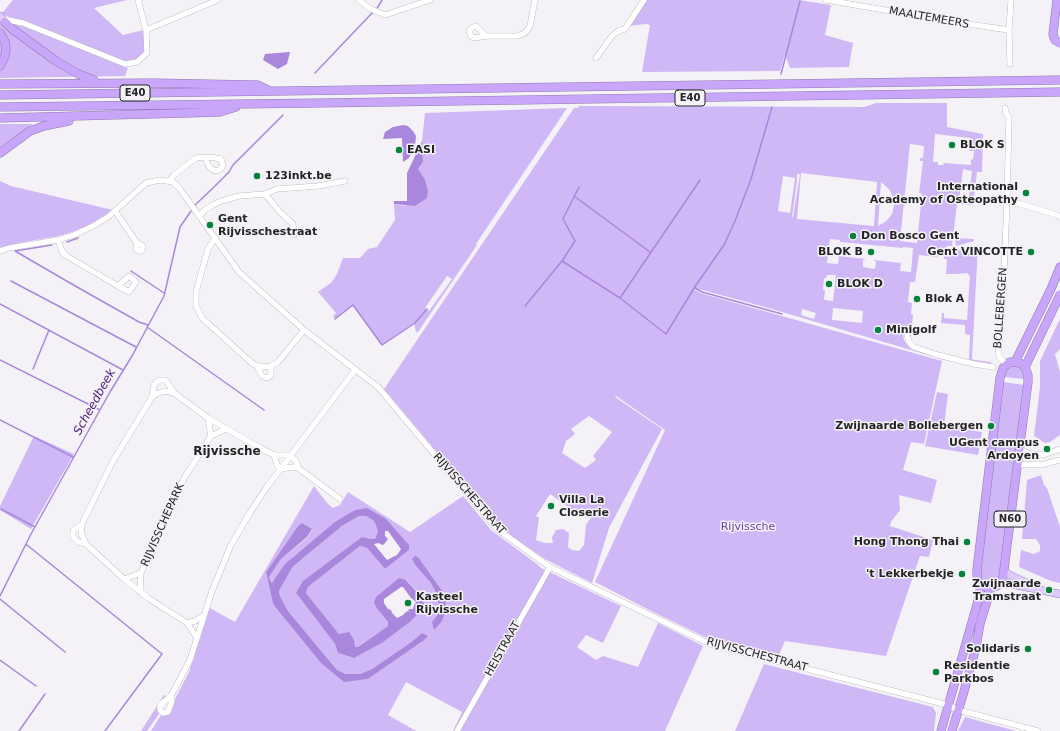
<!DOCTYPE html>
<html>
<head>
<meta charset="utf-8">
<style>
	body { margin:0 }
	canvas { display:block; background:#f4f2f6 }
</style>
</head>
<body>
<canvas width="1060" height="731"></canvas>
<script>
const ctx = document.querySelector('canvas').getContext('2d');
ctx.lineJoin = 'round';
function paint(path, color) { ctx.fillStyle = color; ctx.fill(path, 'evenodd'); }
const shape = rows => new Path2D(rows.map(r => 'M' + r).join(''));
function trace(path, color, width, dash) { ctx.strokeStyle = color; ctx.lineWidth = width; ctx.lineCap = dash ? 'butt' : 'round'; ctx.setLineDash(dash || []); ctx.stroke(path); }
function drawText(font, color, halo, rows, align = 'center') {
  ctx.font = font + ' "DejaVu Sans",sans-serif'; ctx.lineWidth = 3; ctx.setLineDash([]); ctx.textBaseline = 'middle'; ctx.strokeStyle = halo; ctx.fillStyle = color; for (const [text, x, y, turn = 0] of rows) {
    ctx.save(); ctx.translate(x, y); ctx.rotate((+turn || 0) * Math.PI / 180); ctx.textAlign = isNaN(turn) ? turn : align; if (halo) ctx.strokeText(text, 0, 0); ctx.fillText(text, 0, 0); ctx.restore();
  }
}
const green = shape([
	[13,0,127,0,94,8,123,35,144,30,146,51,137,60,124,63,25,21,6,16,2,13],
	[647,0,799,0,831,5,825,35,853,43,849,67,790,68,785,55,780,71,642,72,650,25,646,24,629,26],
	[0,21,27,27,128,68,125,76,0,78],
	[876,103,947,103,947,127,983,134,982,172,977,172,973,205,957,204,952,246,947,246,946,248,940,249,938,252,937,257,919,255,915,282,910,282,908,302,912,303,911,314,913,315,911,336,903,335,904,340,908,346,911,349,945,359,945,360,765,307,695,288,694,289,700,293,942,361,924,444,911,442,903,470,937,480,931,503,899,495,900,510,891,522,890,526,933,540,929,557,920,556,886,656,785,641,778,657,705,637,649,610,595,582,665,430,616,396,615,397,662,429,609,528,592,583,545,559,513,537,494,520,384,389,574,108,578,108,579,106,864,107],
	[935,134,970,138,969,151,974,151,973,160,971,159,971,165,944,163,943,165,938,165,938,162,933,162],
	[910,144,924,146,923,158,920,158,920,161,923,161,919,193,922,194,917,243,900,241],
	[963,169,972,171,968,203,959,201],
	[801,173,877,182,874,226,797,219],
	[797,174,800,174,793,217,792,217,797,181],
	[783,176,795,178,790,213,778,211],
	[881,182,890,190,894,200,894,205,892,214,889,218,885,222,878,226],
	[830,239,840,240,840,242,903,248,903,247,913,248,911,272,900,271,901,263,874,260,874,261,876,261,875,269,863,267,863,260,866,259,839,256,838,264,827,263],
	[827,275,836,275,833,301,824,300,825,290,823,290,824,278,826,278],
	[833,308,863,311,862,323,832,320],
	[802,309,816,313,814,319,801,315],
	[589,416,612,432,593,456,596,460,585,468,562,453,566,441,575,434,571,429],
	[550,494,580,515,585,510,592,516,586,525,584,545,579,551,572,550,568,547,569,533,563,529,556,530,552,537,553,543,545,543,536,540,539,518,536,516],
	[567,108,476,244,477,245,418,332,416,332,414,323,382,345,353,305,335,319,333,316,336,313,318,292,331,283,337,274,343,258,360,258,368,249,377,247,395,220,394,204,406,206,418,169,423,162,422,141,425,113],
	[447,276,452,279,429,311,425,308],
	[0,124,33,124,0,148],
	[0,181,11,186,113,210,89,225,75,231,59,236,19,243,2,248,0,247],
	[955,238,974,239,974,241,956,246],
	[978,245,972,359,975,360,991,362,991,364,969,360,970,335,965,334,965,325,941,323,942,313,944,313,944,318,967,320,970,276,967,273,956,274,946,274,947,259,944,259,944,254,956,251,957,256,949,260,958,256,957,251],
	[1060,319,1060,349,1055,354,1060,372,1060,435,1050,442,1045,443,1034,436,1040,387,1040,361],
	[1012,367,1018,367,1023,371,1024,379,1004,377,1005,371],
	[1003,382,1024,385,1000,577,996,582,989,584,986,584,981,579,980,571],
	[937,392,948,394,944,426,982,432,978,455,925,446],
	[34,436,74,454,31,529,0,510,0,506],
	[1041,475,1044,485,1047,488,1060,527,1060,583,1051,581,1019,567,1021,550,1034,554,1040,551,1040,545,1036,539,1022,539,1027,480],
	[314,486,328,504,333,508,340,505,348,492,410,532,463,496,491,530,537,564,541,568,621,606,603,643,586,635,577,647,596,660,603,656,638,667,658,623,703,646,665,731,453,731,462,712,406,682,388,715,416,731,151,731,161,715,168,714,173,706,176,697,189,672,210,608,235,622],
	[367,508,409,550,385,569,367,548,360,546,308,587,306,593,339,634,355,647,358,647,388,626,388,622,378,610,376,597,407,580,422,598,424,603,422,610,410,622,382,643,354,658,338,653,335,644,296,593,362,537,371,539,375,539,378,531,374,521,366,516,359,516,342,526,296,564,292,568,279,591,280,596,288,611,337,670,346,674,360,674,372,669,410,643,422,633,423,641,368,679,344,681,273,604,266,572,298,526,302,523,312,530,307,538,281,559,269,577,273,583,284,565],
	[416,566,430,574,443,592,447,606,432,622,438,614,439,605,435,591,431,583],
	[764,664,933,707,936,713,934,731,735,731],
	[164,695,166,696,157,707,159,714,147,731,141,731],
	[965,717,983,722,1016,731,958,731]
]);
const water = shape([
	[290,52,287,64,278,69,263,60,265,54],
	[403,125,408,126,413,131,416,136,415,146,409,158,403,162,402,138,383,139,385,132,393,127],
	[422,141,423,162,418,169,425,180,428,191,427,198,415,206,394,204,394,201,407,201,407,173],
	[367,508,386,519,409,545,409,550,385,569,367,548,360,546,308,587,306,593,339,634,349,632,354,640,355,647,358,647,388,626,388,622,378,610,374,603,376,597,399,578,406,580,422,598,424,603,422,610,410,622,382,643,354,658,338,653,335,644,296,593,303,581,362,537,371,539,375,539,378,531,374,521,366,516,359,516,342,526,296,564,292,568,279,591,280,596,288,611,337,670,346,674,360,674,372,669,410,643,422,633,428,636,423,641,368,679,344,682,321,663,273,604,266,572,298,526,302,523,312,529,307,537,281,559,269,577,272,583,284,565,335,522,355,510],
	[385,531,388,531,401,549,397,555,387,560,374,544,378,543,383,545,385,543,388,539,385,536],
	[401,587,403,587,411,598,415,601,416,603,414,605,413,609,410,609,408,610,409,612,407,611,403,615,397,618,392,613,391,610,388,609,384,603,384,599],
	[415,556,418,557,443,592,447,607,442,621,434,630,432,622,438,614,439,605,435,591,431,583,416,566,412,559]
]);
const stream = shape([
	[376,10,382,0],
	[315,73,373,12],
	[781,74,800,1],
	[579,187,563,219,575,241,562,261,620,298,666,334,696,285,724,245,735,221,751,179,772,107],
	[574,196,650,252],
	[195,205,213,188,229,172,233,165,283,115],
	[67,242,78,238],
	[52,245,15,251,70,283,139,322,148,325],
	[131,271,164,293],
	[11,281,136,347],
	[695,288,702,292,782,314],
	[620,298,700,180],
	[0,304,123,370],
	[525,306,562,261],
	[335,319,353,305,382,345,415,323,427,309],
	[147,327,264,410],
	[0,360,100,410],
	[33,369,49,330],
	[0,420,73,457],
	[1,509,35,527],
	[27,545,162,654,105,731],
	[0,596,31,534,110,392,132,356,164,296,180,227,191,211],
	[0,599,65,652],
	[0,660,36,686],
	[19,731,45,694]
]);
const minor = shape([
	[359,0,369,8,385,15,430,0],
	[826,0,968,24,1009,30],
	[2,19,23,23,125,64,137,62,147,53,146,30,138,0],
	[146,30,218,0],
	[486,36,476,26,473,27,469,31,471,36,474,38,486,36,517,36,525,33,530,26,535,0],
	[596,58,612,36,618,31,625,29,644,0],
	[1010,64,1009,30,1011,0],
	[1005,108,1006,113,1009,117,1007,200,1003,299,998,354,1000,358,1007,365],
	[211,157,221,159,223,165,221,169,215,171,209,167,206,160,206,158,211,157],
	[169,181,174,175,196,158,202,157,206,158],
	[265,194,280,212,293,224,294,235],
	[1007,200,1057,215,1060,217],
	[115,211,137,243,136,249,137,250,141,251,143,247,142,245,137,243],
	[199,216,206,209,213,205,221,201,239,196,265,194,277,189,318,186,345,181],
	[215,238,208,249,196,292,196,306,202,318,253,364,262,367,271,366,278,362,304,330],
	[58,240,62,251,65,255,118,286,129,292,136,282,129,276,118,286],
	[0,251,9,248,58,240,74,235,93,226,108,217,146,183,160,180,173,182,180,189,239,272,304,330,378,387,497,529,550,567,710,644,948,705,958,710,1038,731],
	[907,335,909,342,914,347,938,355,974,364,993,367],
	[257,366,262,376,267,378,271,375,271,366],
	[152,397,154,385,159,380,165,380,167,382,174,393],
	[208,418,211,436],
	[1019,448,1027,453,1040,455,1046,454,1060,449],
	[274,455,277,465,280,469,292,467,298,468],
	[1017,467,1023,464,1041,465,1060,460],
	[82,524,73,531,73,537,78,542,86,544],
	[124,579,141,573],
	[140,592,141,573,172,500,186,475,211,436,226,429],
	[187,623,195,621,204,615],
	[197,638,187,623,148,598,124,579,86,544,81,533,82,524,113,461,152,397,156,394,165,391,174,393,208,418,262,449,274,455,290,455,296,461,298,468,340,499],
	[171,696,172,701,168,712,163,713,160,710,160,705,171,696,190,660,212,591,231,545,251,511,267,487,355,370],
	[457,731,550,567]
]);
const major = shape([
	[0,16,5,22],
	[1004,571,1010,575,1027,583],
	[1001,582,1060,594]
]);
const highway = shape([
	[1057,0,1053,34,1055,40,1060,43],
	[5,22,12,29,56,61,78,74,94,80],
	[0,33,5,42,6,49,5,56,0,66],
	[0,84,155,83,258,85,270,91],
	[0,95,1060,80],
	[0,107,320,103,1060,92],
	[0,118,189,113,220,112,236,107],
	[0,153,30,131,44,126,69,121],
	[1010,362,1020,363,1025,367,1028,375,1028,382,1003,577,1001,582,997,586,993,587,987,588,983,586,978,581,977,576,977,569,1000,378,1003,368,1010,362],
	[1015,362,1051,289,1060,267],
	[1025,367,1060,295],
	[941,731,980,594,980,584],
	[952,731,963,695,976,647,980,624,991,588]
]);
const markers = [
	[952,145,4,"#07823b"],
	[399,150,4,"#07823b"],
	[257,176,4,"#07823b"],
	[1026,193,4,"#07823b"],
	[210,225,4,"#07823b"],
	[853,236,4,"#07823b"],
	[871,252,4,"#07823b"],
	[1031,252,4,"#07823b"],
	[829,284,4,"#07823b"],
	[917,299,4,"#07823b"],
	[878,330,4,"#07823b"],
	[991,426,4,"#07823b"],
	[1047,449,4,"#07823b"],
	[551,506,4,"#07823b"],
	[967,542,4,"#07823b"],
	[962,574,4,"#07823b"],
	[1049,590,4,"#07823b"],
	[408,603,4,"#07823b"],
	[1028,649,4,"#07823b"],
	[936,672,4,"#07823b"]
];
const shields = [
	[135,93,30],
	[690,98,30],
	[1010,519,32]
];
const shieldNames = [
	["E40",135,93],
	["E40",690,98],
	["N60",1010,519]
];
const streetNames = [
	["MAALTEMEERS",929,18,10],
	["BOLLEBERGEN",1001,308,-86],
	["RIJVISSCHESTRAAT",469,494,49],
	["RIJVISSCHEPARK",163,525,-66],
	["HEISTRAAT",503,649,-61],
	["RIJVISSCHESTRAAT",757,655,15]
];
const poiNames = [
	["BLOK S",960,145],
	["EASI",407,150],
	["123inkt.be",265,176],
	["International",1018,187,"right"],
	["Academy of Osteopathy",1018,200,"right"],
	["Gent",218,219],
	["Rijvisschestraat",218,232],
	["Don Bosco Gent",861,236],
	["BLOK B",863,252,"right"],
	["Gent VINCOTTE",1023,252,"right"],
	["BLOK D",837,284],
	["Blok A",925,299],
	["Minigolf",886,330],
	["Zwijnaarde Bollebergen",983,426,"right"],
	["UGent campus",1039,443,"right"],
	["Ardoyen",1039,456,"right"],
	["Villa La",559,500],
	["Closerie",559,513],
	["Hong Thong Thai",959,542,"right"],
	["'t Lekkerbekje",954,574,"right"],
	["Zwijnaarde",1041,584,"right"],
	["Tramstraat",1041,597,"right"],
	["Kasteel",416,597],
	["Rijvissche",416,610],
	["Solidaris",1020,649,"right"],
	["Residentie",944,666],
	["Parkbos",944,679]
];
const parkNames = [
	["Rijvissche",748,527]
];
const waterNames = [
	["Scheedbeek",95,402,-61]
];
const neighbourhoodNames = [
	["Rijvissche",227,452]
];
paint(green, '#d0b8f6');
paint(water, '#a987dc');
trace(stream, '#a987dc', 1.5);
trace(minor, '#a19fa3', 6);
trace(major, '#8f79af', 8);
trace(highway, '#8f79af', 9);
trace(minor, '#fff', 5.5);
trace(major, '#decafc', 7);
trace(highway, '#c8a7fa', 8);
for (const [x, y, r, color] of markers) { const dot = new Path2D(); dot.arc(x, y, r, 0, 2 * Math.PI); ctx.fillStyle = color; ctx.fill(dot); trace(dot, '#f4f2f6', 1.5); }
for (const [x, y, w] of shields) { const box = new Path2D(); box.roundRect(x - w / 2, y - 8, w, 16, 3); ctx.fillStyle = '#f4f2f6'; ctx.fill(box); trace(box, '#242425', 1); }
drawText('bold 10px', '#242425', null, shieldNames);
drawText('11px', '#242425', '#f4f2f6', streetNames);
drawText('bold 11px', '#242425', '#f4f2f6', poiNames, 'left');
drawText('11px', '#693b9e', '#f4f2f6', parkNames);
drawText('italic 12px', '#4e1c7f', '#f4f2f6', waterNames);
drawText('bold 12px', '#242425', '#f4f2f6', neighbourhoodNames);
</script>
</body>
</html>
